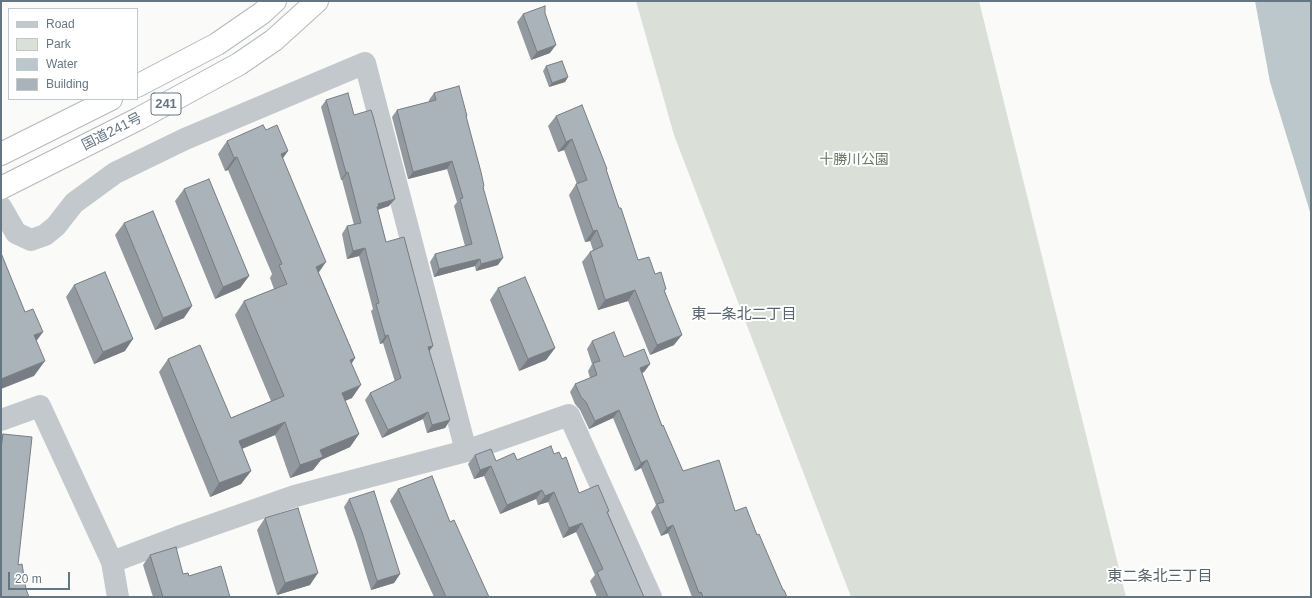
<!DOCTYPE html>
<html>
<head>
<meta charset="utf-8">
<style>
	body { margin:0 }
	#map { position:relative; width:1312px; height:598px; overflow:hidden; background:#fafaf8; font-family:Helvetica,sans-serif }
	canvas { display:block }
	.frame { position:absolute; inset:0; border:2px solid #657683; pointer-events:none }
	.legend { position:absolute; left:8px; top:8px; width:130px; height:92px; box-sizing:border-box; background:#fff; border:1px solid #c1c8cd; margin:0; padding:5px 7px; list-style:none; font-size:12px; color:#657683 }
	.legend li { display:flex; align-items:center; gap:8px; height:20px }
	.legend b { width:20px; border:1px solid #c1c8cd }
	.scale { position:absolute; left:8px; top:572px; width:62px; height:18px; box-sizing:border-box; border:2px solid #657683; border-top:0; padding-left:5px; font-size:12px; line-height:14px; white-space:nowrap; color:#657683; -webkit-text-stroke:3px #fff; paint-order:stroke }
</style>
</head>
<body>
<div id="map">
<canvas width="1312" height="598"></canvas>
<div class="frame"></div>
<ul class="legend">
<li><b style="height:5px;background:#c3c8cc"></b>Road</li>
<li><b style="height:11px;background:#dadfd7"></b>Park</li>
<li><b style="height:11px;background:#bbc7cb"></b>Water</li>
<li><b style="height:11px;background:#aab3b9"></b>Building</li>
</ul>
<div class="scale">20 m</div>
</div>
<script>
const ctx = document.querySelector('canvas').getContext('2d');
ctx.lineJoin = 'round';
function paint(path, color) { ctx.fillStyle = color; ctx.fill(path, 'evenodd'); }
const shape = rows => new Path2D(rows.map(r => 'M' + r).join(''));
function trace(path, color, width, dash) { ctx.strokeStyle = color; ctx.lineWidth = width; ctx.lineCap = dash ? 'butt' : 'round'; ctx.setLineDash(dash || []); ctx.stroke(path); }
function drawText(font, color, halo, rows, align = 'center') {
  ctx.font = font + ' Helvetica,"Noto Sans JP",sans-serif'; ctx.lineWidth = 4; ctx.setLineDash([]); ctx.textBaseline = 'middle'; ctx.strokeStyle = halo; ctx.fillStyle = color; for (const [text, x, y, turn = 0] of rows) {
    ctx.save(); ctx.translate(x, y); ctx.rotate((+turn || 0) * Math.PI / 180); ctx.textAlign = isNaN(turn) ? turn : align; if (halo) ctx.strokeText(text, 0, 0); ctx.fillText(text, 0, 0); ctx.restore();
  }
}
const green = shape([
	[636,1,979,1,1126,597,851,597,674,135]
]);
const water = shape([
	[1255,1,1311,1,1311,215,1270,82]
]);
const minor = shape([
	[1,207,16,233,31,240,45,235,56,226,74,203,115,173,185,139,365,63,466,451],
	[1,420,40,406,112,562,118,597],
	[112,562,178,537,295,496,466,451,569,415,651,597]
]);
const trunk = shape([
	[137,86,217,44,262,13,275,1],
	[1,154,111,99],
	[1,188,140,118,239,64,274,40,317,1]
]);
const wall = shape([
	[545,13,550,53,531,60,517,22,523,14],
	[546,66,568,77,565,82,549,87,543,71],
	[434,93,466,118,483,188,498,265,476,271,475,266,434,277,430,262,435,254,465,246,454,206,457,202,447,169,408,179,392,117,397,110,429,102,429,100],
	[326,100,354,115,389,206,378,210,386,242,429,351,450,420,445,428,427,433,423,419,382,438,365,400,370,393,395,382,383,343,380,344,371,311,373,309,359,256,347,259,342,234,347,226,354,225,342,180,341,180,321,107],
	[556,116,606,170,619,208,638,260,655,274,665,292,674,345,650,355,628,301,598,310,582,262,590,252,593,250,590,241,585,242,569,195,576,184,577,184,564,150,558,152,548,126],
	[266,130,283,159,319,273,355,358,352,363,352,398,345,401,359,434,350,447,321,460,313,470,290,478,275,435,242,449,251,471,241,484,210,497,159,372,168,359,231,418,271,401,235,315,244,301,274,289,270,278,272,274,228,170,225,171,218,154,227,141],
	[184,189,249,276,240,288,215,299,175,201],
	[124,223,184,318,155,330,115,235],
	[74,285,125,351,94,364,66,297],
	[498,288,555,348,546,360,519,371,490,300],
	[592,341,624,357,650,364,644,372,642,373,662,426,683,471,735,511,757,535,783,590,787,597,692,597,668,533,661,536,651,512,656,505,641,468,635,471,613,418,589,429,580,410,575,404,570,392,575,384,590,378,588,371,592,364,587,349],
	[3,434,18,565,1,597,1,436],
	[554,454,562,459,579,493,609,511,608,513,644,597,597,597,590,581,595,575,576,532,563,538,548,502,538,505,536,499,500,514,484,476,474,479,468,464,475,455,496,461,517,460],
	[398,489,450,522,489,597,434,597,390,501],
	[349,499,400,574,394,583,371,590,356,541,344,507],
	[265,518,310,585,277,595,257,530],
	[150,555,183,574,230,597,153,597,143,565]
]);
const shadedWall = shape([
	[556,45,550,53,531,60,537,52],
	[568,77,565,82,549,87,552,83],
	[572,139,564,150,558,152,566,142],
	[288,151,279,164,281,154],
	[237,157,228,170,225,171,234,158],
	[452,161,447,169,408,179,413,172],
	[348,172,342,180,341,180,346,173],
	[395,199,389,206,376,210,378,204],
	[597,230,590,241,585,242,593,231],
	[365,248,359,256,347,259,353,251],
	[503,258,498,265,476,271,481,264],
	[480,259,475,266,434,277,439,269],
	[326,262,317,275,316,267],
	[249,276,240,288,215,299,223,287],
	[635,290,628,301,598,310,605,300],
	[192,306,184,318,155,330,163,318],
	[43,332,32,347,34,335],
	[388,335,383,343,380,344,385,336],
	[682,335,674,345,650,355,657,345],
	[133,339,125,351,94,364,103,352],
	[433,346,428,353,428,347],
	[555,348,546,360,519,371,528,359],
	[355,358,346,372,350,360],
	[45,361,34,376,1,389,1,379],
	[650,364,644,372,634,376,640,368],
	[361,385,352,398,332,406,342,393],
	[619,410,613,418,589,429,595,421],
	[428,412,423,419,382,438,388,430],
	[450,420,445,428,427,433,432,425],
	[285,422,275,435,229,454,239,441],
	[359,434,350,447,321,460,313,470,290,478,300,465,320,450],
	[647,460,641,468,635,471,641,463],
	[491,466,484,476,474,479,480,470],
	[251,471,241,484,210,497,219,483],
	[542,490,536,499,500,514,507,505],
	[554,492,548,502,538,505,545,496],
	[582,523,576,532,563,538,569,528],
	[673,525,668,533,661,536,667,528],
	[318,573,310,585,277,595,285,583],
	[400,574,394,583,371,590,377,581]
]);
const building = shape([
	[545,6,545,13,556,45,537,52,523,14,545,6],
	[562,61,568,77,552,83,546,66,562,61],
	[459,86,467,116,466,116,481,172,484,186,483,187,503,258,481,264,480,259,439,269,435,254,472,244,460,199,463,198,452,161,413,172,397,110,436,100,434,93,459,86],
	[348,93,354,115,371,110,373,116,395,199,378,204,379,206,377,207,386,242,404,237,433,346,428,347,450,420,432,425,428,412,388,430,370,393,401,378,388,335,385,336,376,304,379,303,365,248,353,251,347,226,361,223,348,172,346,173,326,100,348,93],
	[582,105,607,169,606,169,619,208,621,208,638,260,649,257,655,274,661,272,666,289,664,290,682,335,657,345,635,290,605,300,590,252,603,246,597,230,593,231,576,184,587,180,572,139,566,142,556,116,582,105],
	[263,125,266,130,277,125,288,151,281,154,326,262,316,267,355,358,350,360,361,385,342,393,359,434,320,450,323,457,300,465,285,422,239,441,251,471,219,483,168,359,200,345,231,418,284,396,244,301,287,284,279,265,282,264,237,157,234,158,227,141,263,125],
	[209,179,249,276,223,287,184,189,209,179],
	[153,211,192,306,163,318,124,223,153,211],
	[1,253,25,312,33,309,43,332,34,335,45,361,1,379,1,253],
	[105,272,133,339,103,352,74,285,105,272],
	[525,277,555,348,528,359,498,288,525,277],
	[614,332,624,357,644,349,650,364,640,368,662,426,663,425,683,471,719,460,735,511,746,507,757,535,759,534,783,590,784,590,787,597,703,597,701,592,699,593,673,525,667,528,657,504,664,502,647,460,641,463,619,410,595,421,586,402,581,397,575,384,597,375,593,363,600,361,592,341,614,332],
	[3,434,32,437,18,565,22,564,26,589,29,597,1,597,1,449,3,434],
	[551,446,554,454,559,452,562,459,566,457,579,493,598,485,609,511,607,512,644,597,608,597,597,572,603,569,582,523,569,528,554,492,545,496,542,490,507,505,491,466,480,470,475,455,491,449,496,461,514,453,517,460,551,446],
	[432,476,450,522,454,520,489,597,446,597,398,489,432,476],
	[374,491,400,574,377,581,362,532,349,499,374,491],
	[298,508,318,573,285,583,265,518,298,508],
	[176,547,183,574,188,573,189,576,221,566,230,597,163,597,150,555,176,547]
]);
const shields = [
	[166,104,30]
];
const shieldNames = [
	["241",166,104]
];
const streetNames = [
	["国道241号",112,132,-27]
];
const parkNames = [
	["十勝川公園",854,160]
];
const neighbourhoodNames = [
	["東一条北二丁目",744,315],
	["東二条北三丁目",1160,577]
];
paint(green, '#dadfd7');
paint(water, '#bbc7cb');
trace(trunk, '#b4b9bd', 24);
trace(minor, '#c3c8cc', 22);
trace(trunk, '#fff', 22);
paint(wall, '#929a9f');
paint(shadedWall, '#777d82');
paint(building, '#aab3b9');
trace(building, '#777d82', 1);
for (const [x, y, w] of shields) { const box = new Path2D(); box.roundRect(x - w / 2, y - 11, w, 22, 3); ctx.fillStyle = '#fff'; ctx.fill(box); trace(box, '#657683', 1); }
drawText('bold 13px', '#657683', null, shieldNames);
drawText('14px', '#657683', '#fff', streetNames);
drawText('14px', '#687a64', '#fff', parkNames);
drawText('15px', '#57646e', '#fff', neighbourhoodNames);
</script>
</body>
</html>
